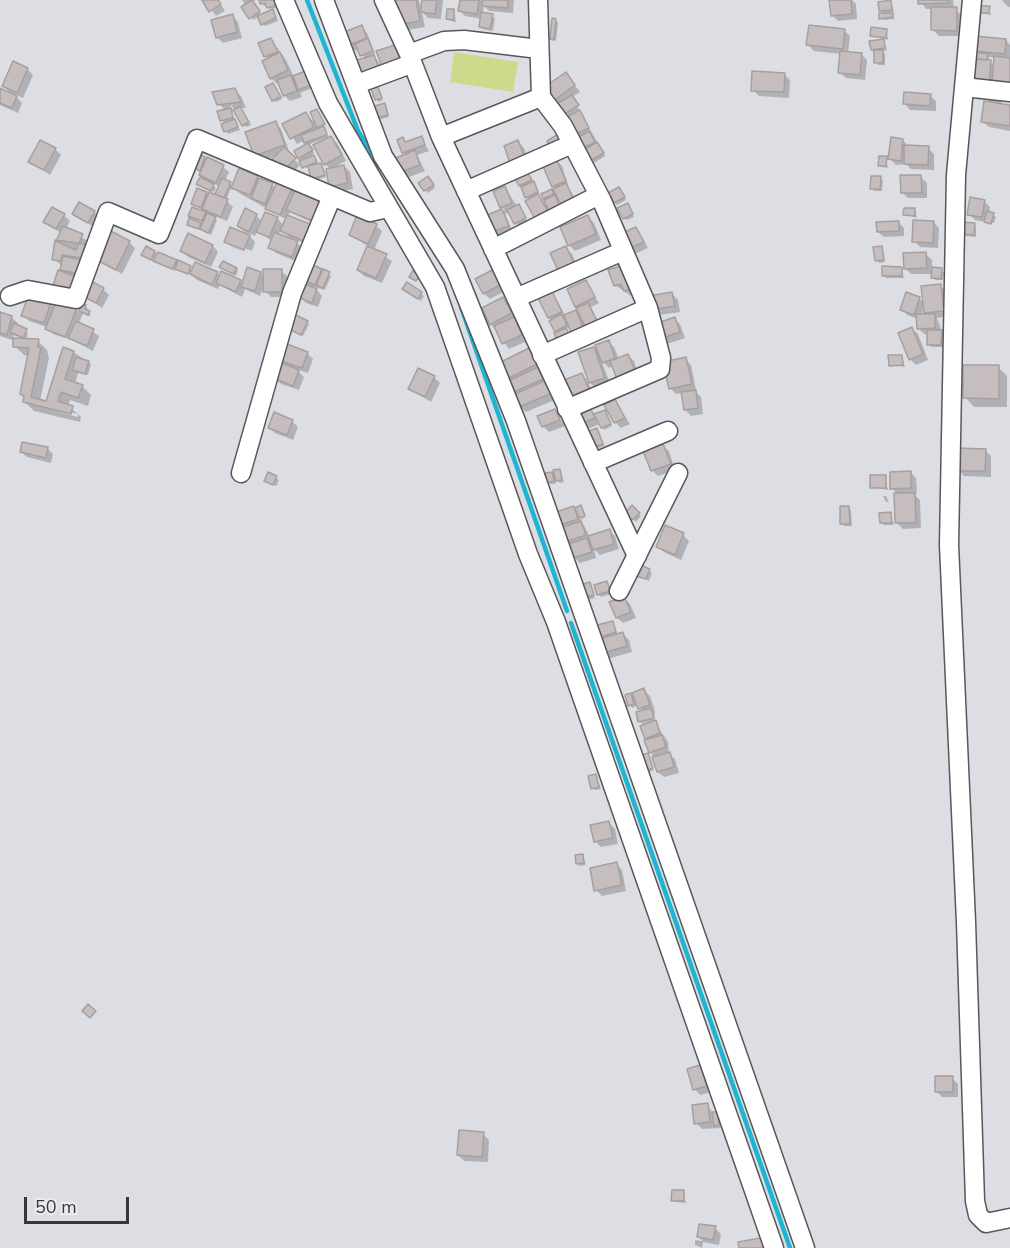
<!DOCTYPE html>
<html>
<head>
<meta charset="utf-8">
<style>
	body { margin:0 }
	#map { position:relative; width:1010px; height:1248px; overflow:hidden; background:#dddee4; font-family:"Nunito Sans",sans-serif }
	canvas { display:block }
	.scale { position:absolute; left:24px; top:1197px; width:105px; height:27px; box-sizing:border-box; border:3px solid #37373a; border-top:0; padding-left:8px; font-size:18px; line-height:21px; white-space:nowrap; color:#37373a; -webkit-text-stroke:4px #eaebf2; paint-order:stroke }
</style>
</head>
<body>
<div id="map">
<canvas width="1010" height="1248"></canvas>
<div class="scale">50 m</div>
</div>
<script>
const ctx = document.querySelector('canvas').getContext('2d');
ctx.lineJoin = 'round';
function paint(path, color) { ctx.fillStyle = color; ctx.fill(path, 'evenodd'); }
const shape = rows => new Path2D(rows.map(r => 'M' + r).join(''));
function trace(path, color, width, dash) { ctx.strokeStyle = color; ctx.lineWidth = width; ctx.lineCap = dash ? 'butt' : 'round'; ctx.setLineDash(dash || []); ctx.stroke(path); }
const green = shape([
	[454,52,518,62,513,92,450,82]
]);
const shadow = shape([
	[204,0,218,0,225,11,216,16],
	[242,0,256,0,252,2,262,15,272,11,268,7,268,5,264,6,261,0,277,0,279,7,271,9,275,14,278,21,265,26,259,16,253,20],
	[397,0,419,0,421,8,423,0,443,0,441,19,428,18,422,12,425,27,407,30],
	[461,0,514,0,513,13,489,11,484,6,483,14,495,18,493,31,483,29,481,27,482,19,465,16,459,10],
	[831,0,852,0,856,4,857,19,838,21,832,15],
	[920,0,953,0,954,9,962,15,962,36,939,36,933,30,933,9,926,9],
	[1002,0,1010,0,1010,7,1008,7],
	[891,2,894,12,891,12,895,19,883,20,881,18,885,15,881,11],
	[989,8,991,15,981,13],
	[454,10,456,22,450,21,447,19],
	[232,16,238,22,242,38,223,43,217,37],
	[556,20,558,23,556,41,552,39],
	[362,27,367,33,375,54,372,55,379,62,384,74,365,59,359,49,354,51,348,45],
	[844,30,850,36,848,53,861,54,867,60,865,80,846,78,840,73,842,54,814,51,808,45],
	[887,31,888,40,872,35],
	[271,39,286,60,294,77,305,73,312,88,300,93,302,97,290,101,284,95,280,83,277,84,271,78,268,59,260,44],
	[884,40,887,50,882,51,885,54,885,65,878,65,872,49],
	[1006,40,1010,45,1010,93,1002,98,1001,105,1010,106,1010,131,989,127,983,122,992,104,986,98,979,54,976,51],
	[989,57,995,58,995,66,989,61],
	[27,69,33,75,23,98,13,93,22,103,18,113,0,105,0,90,13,95,3,86],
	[566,74,580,92,572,97,605,156,594,163,576,135,570,117,554,100],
	[784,74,790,80,789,98,759,96,753,90],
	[273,84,282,99,276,102,274,100],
	[377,88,383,100,379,102,376,99],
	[235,90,241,96,246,108,241,108,251,125,246,127,244,125,231,105,230,110,240,130,228,134,219,113,226,111,219,104],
	[930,96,936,101,936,111,910,110,905,104],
	[384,105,389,117,375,121],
	[317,110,329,139,337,143,346,161,335,167,344,166,350,172,353,189,337,192,331,186,330,169,325,164,325,138,308,145,305,140,297,144,284,125,306,114,317,125],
	[275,123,281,129,289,151,287,152,300,165,291,175,273,157,261,161,255,155],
	[421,138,429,151,417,155,425,171,409,177,403,171,406,155,403,152,403,139,407,143],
	[903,140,908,146,928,148,934,154,934,170,911,169,906,164,896,165,890,159],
	[518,142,524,148,532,169,526,171,540,194,537,195,549,207,543,195,552,191,557,196,555,197,563,212,539,223,530,200,520,186],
	[311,147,314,153,312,155,318,165,323,167,326,177,315,180,310,168,303,167,299,158],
	[55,149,61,155,50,175,30,162],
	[205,158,223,167,229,172,225,181,233,186,257,177,276,188,293,185,319,226,290,212,288,216,310,226,315,231,310,245,292,238,303,249,298,262,276,253,270,247,272,241,257,231,255,236,246,232,255,242,252,251,231,243,231,246,250,255,232,247,226,241,249,236,238,225,256,215,262,222,277,218,284,226,287,220,239,193,232,186,226,200,233,207,227,221,212,215,217,220,211,235,189,224,197,223,190,216,205,214,207,216,209,213,204,208,193,204,206,193,222,198,220,187,211,182,216,188,214,192,201,186,209,183,196,168],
	[196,219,204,223,203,226],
	[281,229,293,241,278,235],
	[886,158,888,168,882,167,880,165],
	[556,160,562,166,569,188,578,204,568,209,553,186],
	[921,177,927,183,927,198,908,198,902,192],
	[880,178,883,180,882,191,874,191,872,188],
	[430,180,435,188,428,193,420,183],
	[505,188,527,221,518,225,510,212,505,214,513,232,500,242,489,216,505,210,502,207],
	[622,191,626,200,617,205,615,202],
	[984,201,990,207,989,213,996,217,994,223,975,220,969,214],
	[630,207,634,217,627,220,624,218],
	[915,210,917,218,904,214],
	[94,212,100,218,95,228,74,214],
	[64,215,70,221,66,228,88,241,85,247,90,251,85,279,68,275,62,269,63,266,53,259,56,240,61,233,45,222],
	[588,217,594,223,601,240,575,251,569,245],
	[898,222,904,228,904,236,884,237,878,232],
	[933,222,939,228,938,248,920,247,914,241],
	[974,225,976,227,976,237,965,236,963,234],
	[376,226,382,231,374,250,392,261,382,283,364,276,358,270,368,246,350,235],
	[636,228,648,248,635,254,629,248],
	[189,235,213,246,218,252,211,267,188,257,182,251],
	[129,242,135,248,122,274,94,258],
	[146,248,193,270,217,274,243,284,260,273,265,278,281,271,287,276,287,297,271,297,265,291,264,284,260,296,245,289,242,297,220,285,218,289,197,280,191,274,176,268,175,271,145,257,143,255],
	[566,248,572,254,581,274,552,254],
	[882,248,885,262,879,263,877,260],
	[926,254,932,260,932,269,944,272,943,280,935,280,933,274,911,274,905,268],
	[221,267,236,269,238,271,236,276],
	[901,268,904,278,886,278,884,275],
	[321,271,331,276,325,290,314,287,322,296,318,307,306,303,300,297,312,288,302,279],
	[494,271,507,290,490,299,484,293],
	[632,271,640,293,631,296,615,285],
	[586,282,599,303,591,307,602,329,590,338,567,318,564,319,569,328,566,329,572,340,560,342,549,317,551,291,566,316,580,309,577,306],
	[407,284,424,296,421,301,406,291],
	[940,286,946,291,949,316,937,318,943,334,943,347,931,347,928,334,924,334,918,328,918,319,907,315,902,309,919,298,924,303],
	[923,310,928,316,921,316],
	[103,289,109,295,102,308,85,296],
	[672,294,678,300,680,312,658,315,652,310],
	[503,299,509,305,527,341,509,349,491,324],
	[50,303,55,308,76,309,80,313,83,305,88,309,91,317,83,313,79,323,99,336,93,351,72,340,53,334,47,327,29,321,23,315],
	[0,314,12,318,18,323,17,326,28,333,26,339,14,335,13,339,38,341,47,350,49,358,40,401,47,403,73,352,91,364,88,375,78,373,75,384,82,386,91,395,88,406,70,400,68,406,78,414,55,408,55,411,78,417,78,414,81,417,80,422,34,411,25,402,26,398,21,393,29,356,24,355,15,346,15,341,0,336],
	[674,318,680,324,685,338,667,344,661,338],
	[307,322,309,324,303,336,293,331],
	[912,329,918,334,928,360,916,365,910,359],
	[608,342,614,347,619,359,628,355,634,361,641,381,614,366,609,368,601,360,610,383,596,388,590,383,594,348,602,356],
	[529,350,534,356,557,399,526,412,520,407,499,365],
	[307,353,313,359,308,373,296,369,304,377,299,390,281,384,275,378,290,368,282,360],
	[902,356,905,367,890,365],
	[685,359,691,365,696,390,694,390,701,397,703,414,691,416,685,410,682,393,676,394,670,388],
	[998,367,1007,376,1007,407,974,407,965,397],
	[581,374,587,380,596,400,564,382],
	[434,377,440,383,431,402,410,389],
	[615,401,630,424,621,428,615,422],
	[589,407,595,415,605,411,612,426,604,430,600,424,585,430,580,425],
	[555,411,565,426,549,432,543,426],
	[292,421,298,427,293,440,275,433,269,427],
	[597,430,605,446,598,448,596,446],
	[663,446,669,451,675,470,658,476,652,470],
	[47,448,53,454,51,463,27,457,21,452],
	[985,450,991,456,991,477,964,476,958,470],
	[559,470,564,482,560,483,555,478,556,484,551,484,548,482,552,473,557,478],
	[910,472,916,478,917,493,913,493,920,500,921,528,903,529,897,523,898,495,892,488],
	[269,474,279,480,276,486,269,483],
	[885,477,888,490,872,487],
	[883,496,886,496,889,502,886,502],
	[581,507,585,514,580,516,580,519,586,517,581,520,590,537,609,530,615,536,619,549,600,555,594,549,596,558,580,563,574,557,558,525,573,508,579,514],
	[632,507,641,516,636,522,627,513],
	[849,508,851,511,852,526,844,526,842,523],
	[890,514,894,525,884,525,882,523],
	[666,527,683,535,689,541,681,560,664,552,658,546],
	[641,567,652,573,649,581,638,575],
	[607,583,611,594,601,597,598,594],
	[590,584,595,598,587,600,582,586],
	[624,598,630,604,636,618,623,623,617,618,611,603],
	[612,622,618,635,623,634,629,640,632,652,607,659,601,653,605,639,602,636],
	[644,690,650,696,655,711,654,721,668,742,669,754,675,759,679,773,664,777,658,772,646,738,652,721,642,724,640,721,643,712,638,705,632,708,630,705,630,695,637,701],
	[648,755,654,770,645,774],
	[596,776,601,789,595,790,593,788],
	[609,823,615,829,618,844,601,847,595,841],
	[583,856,586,865,580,866,577,863],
	[616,864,622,870,626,891,602,896,596,890],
	[700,1067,706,1072,712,1092,700,1095,695,1089],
	[952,1078,958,1084,958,1097,942,1097,936,1091],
	[707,1105,714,1114,719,1116,721,1128,702,1129,696,1123],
	[483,1134,489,1140,488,1162,464,1161,458,1155],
	[683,1192,686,1203,675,1202,673,1200],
	[715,1228,721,1234,719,1245,703,1242,702,1248,695,1245,695,1240,703,1241,698,1237]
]);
const stream = shape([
	[307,0,358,131,376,160],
	[461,307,567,611],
	[571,623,790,1248]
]);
const building = shape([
	[202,0,218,0,221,4,209,12,202,0],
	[252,0,260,11,249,19,241,7,252,0],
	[259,0,276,0,277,5,267,8,265,3,260,4,259,0],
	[395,0,416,0,420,21,399,25,395,0],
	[422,0,437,0,435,14,420,12,422,0],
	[460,0,479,0,477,14,458,11,460,0],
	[482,0,508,0,508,8,482,6,482,0],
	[829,0,851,0,852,14,831,16,829,0],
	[891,0,892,10,879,11,878,2,891,0],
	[918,0,948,0,948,3,918,4,918,0],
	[980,6,990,6,989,13,980,13,980,6],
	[931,7,957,7,957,31,931,30,931,7],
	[273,9,276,18,261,25,257,16,273,9],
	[447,9,454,9,454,20,446,19,447,9],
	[481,12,493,14,490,29,479,27,481,12],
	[879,13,893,13,893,17,879,19,879,13],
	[233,14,237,32,216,38,211,20,233,14],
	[552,18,556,19,554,40,550,39,552,18],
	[362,25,367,38,347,46,342,33,362,25],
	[809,25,845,29,843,49,806,45,809,25],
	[871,27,887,29,886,38,870,36,871,27],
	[975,36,1006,39,1005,54,974,51,975,36],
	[271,38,278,52,264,57,258,43,271,38],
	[368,38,373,51,360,56,355,44,368,38],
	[884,39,885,48,871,50,869,41,884,39],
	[395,45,400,60,382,66,376,51,395,45],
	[874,50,883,50,883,63,874,63,874,50],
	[840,51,862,53,860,75,838,73,840,51],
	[280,52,288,70,270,79,262,61,280,52],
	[974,52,988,54,987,60,974,59,974,52],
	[374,55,379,68,359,75,354,61,374,55],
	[994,56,1010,58,1010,85,992,83,994,56],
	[969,58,991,60,989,87,966,85,969,58],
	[13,61,28,68,17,93,2,86,13,61],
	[305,71,311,85,298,90,293,76,305,71],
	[752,71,785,73,784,92,751,91,752,71],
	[566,72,575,85,553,101,543,88,566,72],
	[291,75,297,91,283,96,277,80,291,75],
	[273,83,281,97,272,101,265,87,273,83],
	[378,87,382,98,375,100,371,89,378,87],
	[0,88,17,96,12,108,0,103,0,88],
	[235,88,241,102,217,105,212,92,235,88],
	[904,92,931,94,930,106,903,104,904,92],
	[572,95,579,105,565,114,558,103,572,95],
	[984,101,1010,105,1010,126,981,122,984,101],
	[385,103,388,115,371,119,368,108,385,103],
	[240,106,249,122,242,126,233,110,240,106],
	[231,108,233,118,220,121,217,111,231,108],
	[317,109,325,124,317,128,310,112,317,109],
	[580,110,589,128,574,135,565,118,580,110],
	[306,112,314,127,290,139,282,124,306,112],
	[235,119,238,127,224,132,221,124,235,119],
	[276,121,285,145,254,156,245,132,276,121],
	[324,126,327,135,304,143,301,135,324,126],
	[589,131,595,142,581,149,575,139,589,131],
	[560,133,566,144,553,152,547,141,560,133],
	[331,136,342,155,324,165,313,145,331,136],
	[422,136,425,145,402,153,397,140,403,137,405,142,422,136],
	[891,137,903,139,901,161,888,159,891,137],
	[40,140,56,148,44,170,28,162,40,140],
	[518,140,527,163,512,169,504,146,518,140],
	[597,142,604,153,590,161,584,150,597,142],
	[308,143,313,150,298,159,294,151,308,143],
	[904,145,929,146,928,165,904,164,904,145],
	[284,147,296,158,284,170,272,159,284,147],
	[415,150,420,165,401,172,396,158,415,150],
	[199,154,205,157,200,171,194,168,199,154],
	[314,155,317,162,302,168,299,161,314,155],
	[879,156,887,156,886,166,878,166,879,156],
	[207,157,224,165,216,183,199,175,207,157],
	[556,158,566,181,552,187,542,164,556,158],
	[321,163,325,175,311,179,308,166,321,163],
	[344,165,348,183,329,187,326,169,344,165],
	[239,168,258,176,250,195,231,188,239,168],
	[527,171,532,180,519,186,514,177,527,171],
	[900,175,921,175,922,193,901,193,900,175],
	[428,176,434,185,424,191,418,183,428,176],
	[871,176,881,176,880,189,870,189,871,176],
	[200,177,214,184,211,191,196,184,200,177],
	[279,177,294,184,280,215,265,209,279,177],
	[222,178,231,182,224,198,215,194,222,178],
	[259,178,273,183,265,204,251,198,259,178],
	[534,181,538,192,525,198,521,187,534,181],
	[566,183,573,198,561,204,553,189,566,183],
	[505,186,512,203,500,208,493,191,505,186],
	[619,187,625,197,614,203,608,193,619,187],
	[197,188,207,192,201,208,191,204,197,188],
	[296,188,322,199,313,221,286,210,296,188],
	[552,189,554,194,543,199,541,194,552,189],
	[209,192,228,199,221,217,202,209,209,192],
	[538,194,551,217,538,224,525,201,538,194],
	[555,195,561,209,550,214,544,200,555,195],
	[970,197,985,200,982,217,967,215,970,197],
	[79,202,95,211,88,223,72,214,79,202],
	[628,203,633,214,623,219,617,208,628,203],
	[519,204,526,218,514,224,507,210,519,204],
	[52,207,65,214,56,229,43,222,52,207],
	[192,207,206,212,202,221,188,216,192,207],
	[245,208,257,214,249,232,237,226,245,208],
	[904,208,915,208,915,216,903,215,904,208],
	[502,209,509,226,494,231,487,215,502,209],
	[987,211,994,213,991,224,984,222,987,211],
	[265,212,278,217,269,237,256,232,265,212],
	[207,213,216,217,208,233,200,229,207,213],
	[287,215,310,224,304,241,280,231,287,215],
	[357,215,377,224,368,244,349,235,357,215],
	[588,215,596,234,568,246,560,227,588,215],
	[189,218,201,223,199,229,187,225,189,218],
	[913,220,934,221,933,243,912,242,913,220],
	[899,221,899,231,877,232,876,222,899,221],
	[962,222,975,223,974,235,961,234,962,222],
	[63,226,83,234,76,250,56,241,63,226],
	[230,227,250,235,244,250,224,242,230,227],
	[636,227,644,242,628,249,620,234,636,227],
	[107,229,130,241,116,270,93,258,107,229],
	[274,232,298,241,292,257,268,248,274,232],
	[188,233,213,245,205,263,180,251,188,233],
	[55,240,85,244,83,258,62,255,61,261,52,260,55,240],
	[146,246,155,251,151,260,141,255,146,246],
	[367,246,387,254,376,278,357,270,367,246],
	[566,246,576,268,560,275,550,253,566,246],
	[882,246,884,260,875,261,873,247,882,246],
	[158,252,177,260,172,269,153,261,158,252],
	[926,252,927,268,904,269,903,253,926,252],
	[63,256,82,260,80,274,60,270,63,256],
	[178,260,191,266,188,274,175,269,178,260],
	[223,261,237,268,233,274,219,267,223,261],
	[195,262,218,272,212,285,190,274,195,262],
	[308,263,322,269,315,285,301,279,308,263],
	[626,264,635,287,624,291,621,284,614,286,608,270,626,264],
	[882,266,902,267,902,276,882,276,882,266],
	[247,267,261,272,255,291,241,287,247,267],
	[932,267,942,268,941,279,931,278,932,267],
	[263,269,282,269,282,292,263,292,263,269],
	[323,269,330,272,323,288,316,285,323,269],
	[414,269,421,274,416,281,409,277,414,269],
	[494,269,502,284,483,294,475,279,494,269],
	[58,270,79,278,73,296,52,289,58,270],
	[221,271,241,280,236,292,216,283,221,271],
	[586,280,595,297,575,307,567,289,586,280],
	[91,281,104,288,96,303,83,296,91,281],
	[407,282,422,292,418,299,402,289,407,282],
	[303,283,317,289,312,303,298,297,303,283],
	[941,284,944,311,924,313,921,286,941,284],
	[551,289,562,312,548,318,537,296,551,289],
	[672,292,675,306,651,310,648,296,672,292],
	[906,292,920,297,914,315,900,310,906,292],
	[29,294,51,302,44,323,21,316,29,294],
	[503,297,512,313,490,325,482,308,503,297],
	[57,300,77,308,65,337,45,329,57,300],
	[82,303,86,305,85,309,90,311,88,315,79,311,82,303],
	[588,303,598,323,586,328,576,308,588,303],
	[576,310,585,332,573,337,564,315,576,310],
	[0,312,12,316,7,335,0,333,0,312],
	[561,314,567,325,555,332,549,321,561,314],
	[916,314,935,314,935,328,917,329,916,314],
	[296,315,308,321,301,335,289,329,296,315],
	[514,317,522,335,502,344,494,326,514,317],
	[675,317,680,332,660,339,655,324,675,317],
	[76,321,94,329,87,346,68,338,76,321],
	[14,323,27,329,23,338,10,332,14,323],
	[912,327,923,354,909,360,898,333,912,327],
	[566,328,571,337,558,343,554,333,566,328],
	[927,330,942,330,941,345,927,345,927,330],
	[13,338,39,339,38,347,41,348,31,397,46,401,63,347,74,351,65,379,83,385,78,398,61,392,58,401,73,406,71,414,23,402,24,396,20,394,29,348,13,347,13,338],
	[609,340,615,358,602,363,595,345,609,340],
	[287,344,308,352,302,368,281,361,287,344],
	[594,347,605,378,589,383,578,352,594,347],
	[529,348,537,364,505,380,497,364,529,348],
	[628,354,637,375,618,382,610,361,628,354],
	[888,355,902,355,903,365,889,366,888,355],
	[76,357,89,361,85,374,72,370,76,357],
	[686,357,692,384,669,389,663,362,686,357],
	[280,362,299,370,293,386,273,378,280,362],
	[963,365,999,365,999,399,963,398,963,365],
	[538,367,543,379,512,393,506,382,538,367],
	[418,368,435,376,425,397,408,389,418,368],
	[582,373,591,394,572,403,562,381,582,373],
	[546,380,552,393,519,407,513,395,546,380],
	[696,390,698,408,684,410,681,392,696,390],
	[615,399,625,418,614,423,604,405,615,399],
	[589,405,595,418,578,425,573,413,589,405],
	[555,409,560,420,542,427,537,416,555,409],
	[605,410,611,424,601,428,594,414,605,410],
	[274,412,293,420,287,435,268,428,274,412],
	[597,428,603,444,594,447,589,431,597,428],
	[22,442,48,447,46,458,20,452,22,442],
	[663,444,671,464,651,471,643,451,663,444],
	[957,448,986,449,985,471,957,471,957,448],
	[560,469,562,480,556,481,553,470,560,469],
	[911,471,911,488,890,489,890,472,911,471],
	[268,472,277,476,273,485,264,481,268,472],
	[552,472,554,481,547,483,545,473,552,472],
	[870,475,886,475,886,488,870,488,870,475],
	[894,493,915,493,916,523,895,523,894,493],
	[581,505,585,516,579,518,575,508,581,505],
	[632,505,640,513,632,520,625,513,632,505],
	[574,506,578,519,557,526,553,513,574,506],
	[840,506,849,506,850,524,840,524,840,506],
	[891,512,892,523,880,523,879,513,891,512],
	[581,521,586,535,562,543,557,529,581,521],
	[665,525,684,533,675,555,656,547,665,525],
	[610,529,614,544,593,550,588,536,610,529],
	[587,538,592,552,572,558,568,544,587,538],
	[640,565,650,569,646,579,636,576,640,565],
	[607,581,610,591,597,595,594,585,607,581],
	[590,582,594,595,583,598,580,585,590,582],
	[624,596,631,612,616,618,609,602,624,596],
	[613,621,616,632,601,637,597,625,613,621],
	[623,632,627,646,600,654,596,640,623,632],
	[644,688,650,705,638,709,632,693,644,688],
	[631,693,634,704,628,706,625,695,631,693],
	[651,708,654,718,638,722,636,712,651,708],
	[656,720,660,733,645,739,640,726,656,720],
	[662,735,666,747,649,753,644,740,662,735],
	[670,752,674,767,657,772,652,757,670,752],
	[648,753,653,768,641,772,636,757,648,753],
	[596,774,599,787,591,789,588,776,596,774],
	[609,821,613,838,594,842,590,825,609,821],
	[583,854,584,863,576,864,575,855,583,854],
	[617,862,622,885,594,891,590,868,617,862],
	[88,1004,96,1011,90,1018,82,1011,88,1004],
	[700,1065,707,1086,693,1090,687,1069,700,1065],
	[935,1076,953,1076,953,1092,935,1092,935,1076],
	[708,1103,710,1122,694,1124,692,1105,708,1103],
	[712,1112,717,1112,719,1125,714,1126,712,1112],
	[459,1130,484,1132,482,1157,457,1155,459,1130],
	[672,1190,684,1190,684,1201,671,1201,672,1190],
	[699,1224,716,1226,713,1240,697,1237,699,1224],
	[766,1237,768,1248,739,1248,738,1242,766,1237]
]);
const minor = shape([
	[284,0,328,103,435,287,528,554,556,622,774,1248],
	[324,0,383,156,455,269,516,421,805,1248],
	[384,0,409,54,441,137,637,556],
	[538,0,541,97,563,126,602,201,648,308,542,355],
	[972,0,956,175,949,545,966,922,975,1201,978,1215,986,1223,1010,1218],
	[409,54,444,41,464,40,539,49],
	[357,84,411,64],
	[964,87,1010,92],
	[441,137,541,97],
	[466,191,572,144],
	[493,249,599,195],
	[10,296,28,290,76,299,108,212,159,234,197,139,370,212,388,208],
	[516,298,623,251],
	[567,409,660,369,661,358,648,308],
	[593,463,668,431],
	[241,473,292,293,332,196],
	[619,591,678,473]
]);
paint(green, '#cdda8c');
paint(shadow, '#0003');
trace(stream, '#1fb5d1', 4.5);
paint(building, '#c6bebe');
trace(building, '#a79f9e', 1.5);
trace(minor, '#57575d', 21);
trace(minor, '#fff', 18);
</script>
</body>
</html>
